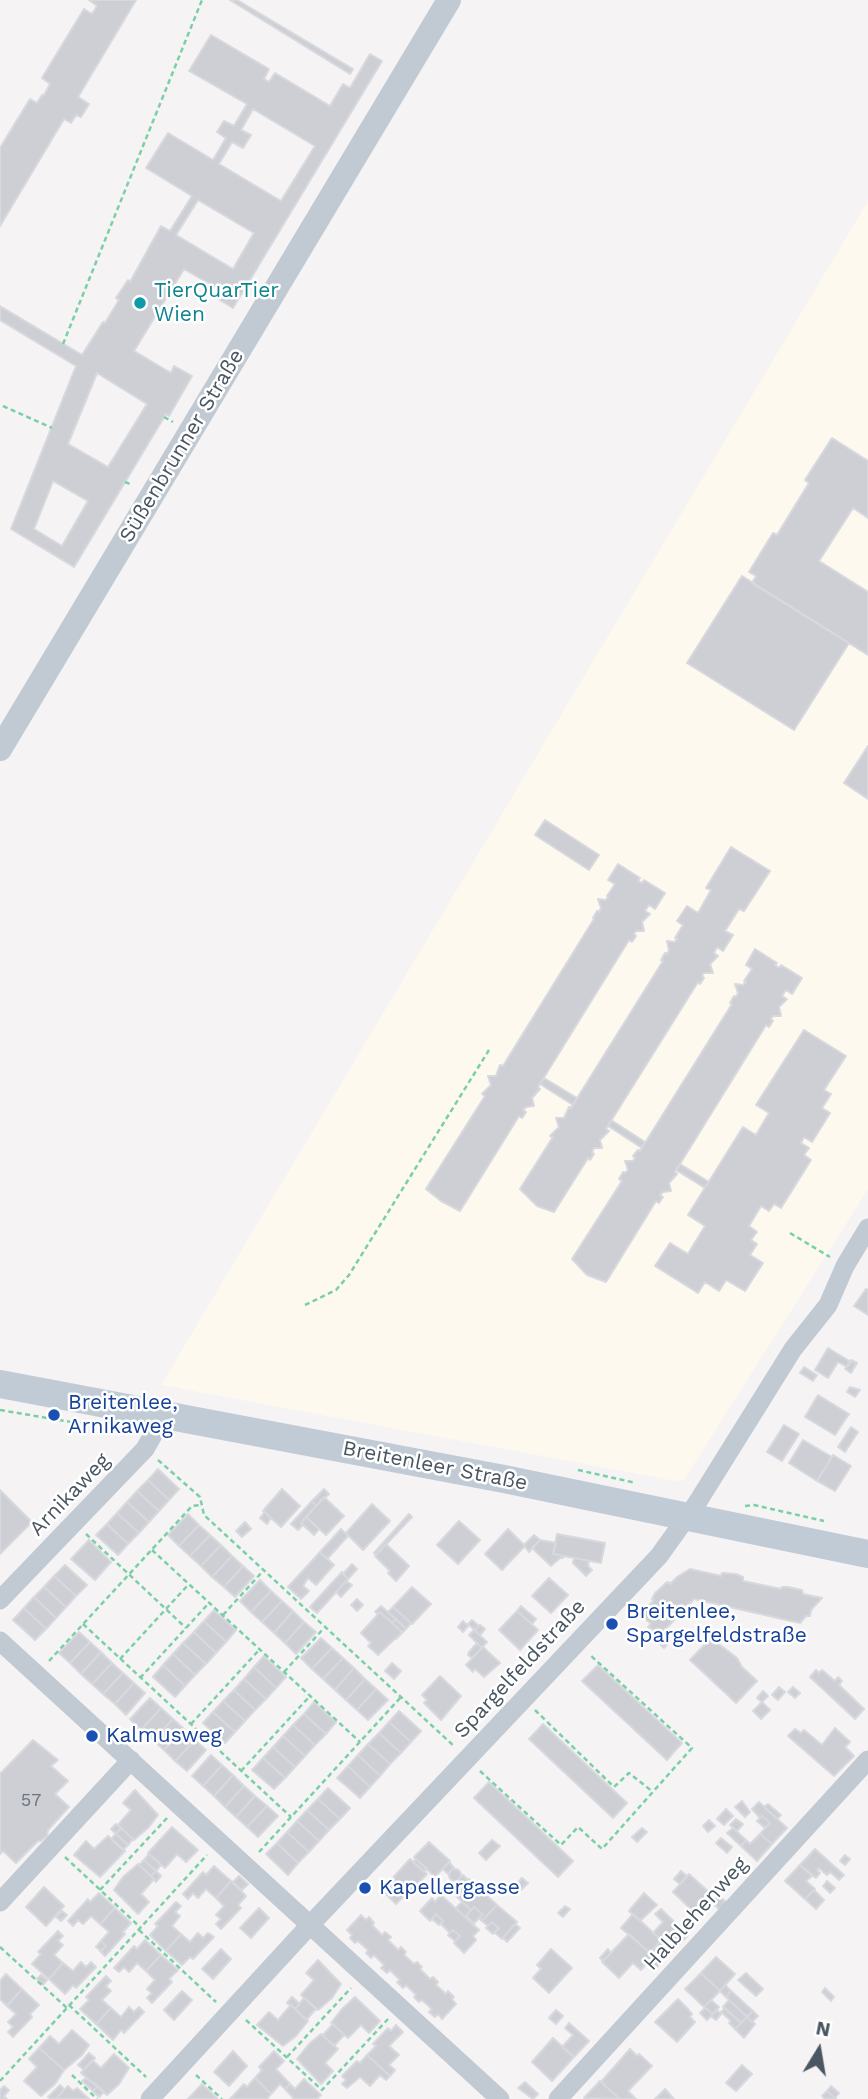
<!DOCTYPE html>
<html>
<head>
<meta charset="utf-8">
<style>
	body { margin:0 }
	#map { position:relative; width:868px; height:2099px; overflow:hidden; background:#f5f3f3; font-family:"Work Sans",sans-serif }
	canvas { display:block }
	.north { position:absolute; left:784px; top:2015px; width:70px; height:70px; -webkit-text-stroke:5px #fff; paint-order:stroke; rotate:11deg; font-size:19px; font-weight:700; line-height:28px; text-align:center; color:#4a5661 }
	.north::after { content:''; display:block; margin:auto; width:24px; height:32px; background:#4a5661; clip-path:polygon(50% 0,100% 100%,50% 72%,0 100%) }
</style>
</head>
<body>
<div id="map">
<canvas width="868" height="2099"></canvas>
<div class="north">N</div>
</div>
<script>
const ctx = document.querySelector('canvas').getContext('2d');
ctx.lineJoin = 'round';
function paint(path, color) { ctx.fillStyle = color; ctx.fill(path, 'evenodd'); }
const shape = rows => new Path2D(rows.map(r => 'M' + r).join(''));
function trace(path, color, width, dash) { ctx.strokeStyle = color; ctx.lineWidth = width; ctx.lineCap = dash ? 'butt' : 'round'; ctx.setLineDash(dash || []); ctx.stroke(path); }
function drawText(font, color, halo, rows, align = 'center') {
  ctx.font = font + ' "Work Sans",sans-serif'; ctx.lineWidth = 5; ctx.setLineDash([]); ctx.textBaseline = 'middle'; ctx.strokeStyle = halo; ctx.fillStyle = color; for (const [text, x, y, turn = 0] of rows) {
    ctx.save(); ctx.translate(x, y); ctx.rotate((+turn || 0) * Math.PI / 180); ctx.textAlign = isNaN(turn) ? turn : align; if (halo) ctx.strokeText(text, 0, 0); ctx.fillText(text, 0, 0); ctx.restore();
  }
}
const commercial = shape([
	[868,201,868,1189,684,1480,676,1481,161,1385]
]);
const building = shape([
	[89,0,136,0,78,97,89,104,81,117,76,115,71,123,64,119,0,226,0,148,30,99,37,103,42,95,44,95,50,84,42,78,84,9,92,14,97,6,89,0],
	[230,0,237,0,353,69,350,74,230,0],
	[211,35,269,69,264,79,269,82,275,73,330,106,343,84,350,88,370,54,382,61,233,308,215,297,220,290,184,269,134,351,171,373,174,366,192,376,169,416,166,414,74,567,11,529,76,366,0,320,0,306,82,355,103,322,105,323,119,300,116,298,128,280,130,282,161,226,170,231,192,196,146,168,168,133,213,160,226,138,217,132,224,121,234,126,247,104,189,71,211,35],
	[253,109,315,146,281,201,219,164,232,142,243,148,251,135,241,130,253,109],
	[198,200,254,233,233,269,176,235,198,200],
	[97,373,147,404,108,467,68,444,97,373],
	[53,481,88,501,62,546,34,529,53,481],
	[832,438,868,461,868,518,853,508,819,561,868,592,868,655,752,583,756,576,749,572,773,533,777,535,809,483,805,480,832,438],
	[742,576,849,643,794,730,687,663,742,576],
	[868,746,868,799,844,783,868,746],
	[545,820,599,855,589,870,535,835,545,820],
	[731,847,770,871,744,911,739,909,725,931,733,935,723,951,717,947,714,953,718,956,710,964,713,973,704,973,702,976,704,978,700,984,698,982,606,1129,609,1131,600,1140,602,1148,594,1148,592,1152,594,1154,590,1160,588,1158,554,1212,537,1206,520,1189,553,1137,550,1136,559,1127,556,1118,564,1118,569,1107,571,1108,663,961,661,960,665,953,667,954,669,950,667,941,675,942,677,939,675,938,683,925,677,921,687,906,698,913,711,890,706,888,731,847],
	[618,864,640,878,638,881,642,883,644,880,665,893,655,909,649,905,645,911,650,914,642,922,644,931,636,931,634,934,636,936,632,942,629,940,538,1087,540,1089,532,1098,534,1106,526,1107,523,1110,526,1112,522,1118,519,1116,460,1211,441,1201,426,1189,485,1096,482,1094,491,1085,488,1076,496,1076,500,1065,503,1066,594,919,593,918,597,911,599,912,601,908,598,899,606,900,608,897,607,896,615,884,608,880,618,864],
	[755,949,777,963,775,965,779,968,781,965,802,978,792,994,786,990,782,996,787,999,779,1007,781,1016,773,1016,771,1019,773,1021,769,1027,766,1025,675,1172,677,1174,669,1183,671,1191,663,1192,660,1195,663,1197,659,1203,656,1201,606,1282,587,1275,572,1259,622,1181,619,1179,623,1172,625,1173,628,1170,625,1161,633,1161,635,1158,633,1156,638,1150,640,1151,732,1004,730,1003,734,996,736,997,738,993,735,984,743,985,746,982,744,981,752,969,746,965,755,949],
	[804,1030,846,1056,824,1090,831,1094,822,1108,830,1113,812,1142,804,1137,801,1143,809,1148,804,1155,811,1160,781,1208,774,1204,769,1211,761,1206,749,1226,757,1232,751,1240,757,1244,750,1255,763,1263,745,1291,726,1280,719,1291,705,1282,698,1293,655,1266,670,1243,688,1254,705,1226,688,1215,743,1127,756,1135,769,1113,756,1105,804,1030],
	[544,1078,577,1098,573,1105,540,1084,544,1078],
	[611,1120,645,1142,642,1148,608,1126,611,1120],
	[680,1164,709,1182,705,1188,676,1170,680,1164],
	[866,1289,868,1290,868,1315,854,1306,866,1289],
	[828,1348,851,1362,847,1367,838,1362,828,1378,815,1370,828,1348],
	[851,1360,857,1363,851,1373,845,1369,851,1360],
	[804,1367,817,1375,813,1381,800,1373,804,1367],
	[850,1387,860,1390,855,1397,847,1392,850,1387],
	[818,1395,849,1414,835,1435,805,1417,818,1395],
	[784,1425,799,1434,782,1461,767,1452,784,1425],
	[851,1427,858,1432,845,1452,838,1447,851,1427],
	[803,1440,832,1457,817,1481,789,1463,803,1440],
	[833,1455,851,1466,835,1491,817,1481,833,1455],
	[158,1469,179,1489,169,1500,148,1480,158,1469],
	[148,1480,169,1500,159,1511,137,1491,148,1480],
	[282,1489,300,1506,281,1527,263,1511,282,1489],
	[324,1489,329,1494,316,1506,312,1501,324,1489],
	[0,1490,32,1522,0,1554,0,1490],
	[137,1491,159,1511,149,1522,127,1502,137,1491],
	[324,1497,344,1516,326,1535,306,1517,324,1497],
	[312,1501,316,1506,301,1523,303,1525,298,1530,291,1524,312,1501],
	[127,1502,149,1522,139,1533,117,1513,127,1502],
	[372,1504,390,1521,363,1550,346,1533,372,1504],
	[265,1512,271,1518,267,1524,260,1518,265,1512],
	[117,1513,139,1533,128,1544,107,1524,117,1513],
	[188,1514,199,1525,179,1546,168,1535,188,1514],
	[409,1514,412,1517,376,1555,374,1553,409,1514],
	[306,1517,319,1529,314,1535,301,1523,306,1517],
	[459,1521,480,1540,458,1564,437,1545,459,1521],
	[245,1522,251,1529,242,1537,236,1531,245,1522],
	[107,1524,128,1544,118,1555,96,1535,107,1524],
	[199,1525,210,1535,190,1556,179,1546,199,1525],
	[341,1529,348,1536,327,1559,320,1552,341,1529],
	[508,1529,525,1546,502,1570,485,1554,508,1529],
	[557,1534,605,1543,601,1563,553,1554,557,1534],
	[210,1535,221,1545,201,1566,190,1556,210,1535],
	[534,1535,540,1540,529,1552,524,1545,534,1535],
	[89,1540,111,1562,95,1580,71,1559,89,1540],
	[540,1540,556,1543,553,1554,563,1556,563,1558,560,1558,551,1566,532,1548,540,1540],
	[386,1544,409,1566,396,1581,388,1573,390,1571,375,1556,386,1544],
	[221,1545,232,1556,212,1577,201,1566,221,1545],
	[320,1552,334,1565,316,1585,308,1578,303,1586,309,1591,301,1599,288,1587,320,1552],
	[232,1556,243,1566,224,1587,212,1577,232,1556],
	[574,1558,589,1561,588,1566,592,1570,586,1576,573,1563,574,1558],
	[352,1564,357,1569,348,1579,343,1574,352,1564],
	[65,1565,87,1585,76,1596,54,1576,65,1565],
	[243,1566,254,1576,235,1597,224,1587,243,1566],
	[690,1569,721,1576,722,1573,736,1574,743,1577,743,1581,781,1589,782,1587,788,1587,802,1590,803,1594,822,1598,811,1610,810,1616,806,1616,800,1623,694,1599,661,1634,648,1627,651,1624,641,1615,654,1600,652,1599,655,1593,666,1583,668,1582,670,1584,677,1577,690,1569],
	[342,1572,348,1579,317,1613,310,1607,342,1572],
	[54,1576,76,1596,66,1607,44,1587,54,1576],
	[549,1578,568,1595,551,1613,532,1596,549,1578],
	[260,1580,271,1591,251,1612,240,1601,260,1580],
	[346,1581,352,1585,341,1597,336,1592,346,1581],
	[44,1587,66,1607,56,1618,34,1597,44,1587],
	[412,1587,431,1604,412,1624,393,1607,412,1587],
	[271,1591,282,1601,262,1622,251,1612,271,1591],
	[34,1597,56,1618,46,1629,24,1608,34,1597],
	[357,1599,363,1605,357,1611,351,1605,357,1599],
	[282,1601,293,1611,274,1633,262,1622,282,1601],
	[381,1606,396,1619,392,1623,380,1612,378,1614,375,1612,381,1606],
	[521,1606,536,1619,532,1624,517,1611,521,1606],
	[393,1607,411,1623,406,1629,388,1612,393,1607],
	[24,1608,46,1629,35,1640,13,1620,24,1608],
	[214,1610,236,1630,226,1642,204,1621,214,1610],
	[293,1611,304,1622,285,1643,274,1633,293,1611],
	[517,1611,538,1630,520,1650,499,1630,517,1611],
	[380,1612,402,1632,378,1655,368,1646,371,1643,361,1633,380,1612],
	[396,1619,406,1629,396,1639,402,1632,392,1623,396,1619],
	[472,1620,479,1626,475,1630,468,1624,472,1620],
	[204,1621,226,1642,216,1653,194,1632,204,1621],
	[463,1621,468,1626,463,1632,458,1627,463,1621],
	[304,1622,316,1632,296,1654,285,1643,304,1622],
	[480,1625,485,1629,480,1635,475,1630,480,1625],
	[474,1630,487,1642,482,1648,469,1635,474,1630],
	[656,1630,670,1641,664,1648,651,1635,656,1630],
	[79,1632,90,1642,70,1663,59,1653,79,1632],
	[194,1632,216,1653,206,1664,183,1643,194,1632],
	[321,1638,332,1648,312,1669,301,1658,321,1638],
	[711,1638,737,1658,742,1667,757,1681,736,1703,690,1660,711,1638],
	[90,1642,101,1652,81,1674,70,1663,90,1642],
	[183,1643,206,1664,195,1675,173,1654,183,1643],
	[477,1643,482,1648,472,1658,468,1655,469,1652,477,1643],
	[483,1647,500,1663,484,1677,475,1669,473,1672,466,1665,483,1647],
	[332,1648,343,1658,323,1679,312,1669,332,1648],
	[101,1652,112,1663,92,1684,81,1674,101,1652],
	[173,1654,195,1675,185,1686,163,1665,173,1654],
	[264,1656,286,1677,276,1688,254,1667,264,1656],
	[343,1658,354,1668,335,1690,323,1679,343,1658],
	[112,1663,123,1673,103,1694,92,1684,112,1663],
	[392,1663,401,1671,394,1679,385,1671,392,1663],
	[163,1665,185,1686,175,1697,153,1677,163,1665],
	[598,1665,682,1743,667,1760,582,1681,598,1665],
	[254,1667,276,1688,266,1699,244,1679,254,1667],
	[354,1668,365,1679,346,1700,335,1690,354,1668],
	[816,1670,819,1673,822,1670,835,1681,838,1677,842,1681,839,1685,864,1709,855,1719,810,1677,816,1670],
	[123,1673,134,1683,115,1704,103,1694,123,1673],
	[440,1676,461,1696,441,1720,424,1703,427,1700,422,1695,440,1676],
	[244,1679,266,1699,255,1710,234,1690,244,1679],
	[365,1679,376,1689,357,1710,346,1700,365,1679],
	[134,1683,145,1693,126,1715,115,1704,134,1683],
	[779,1687,785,1692,778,1700,772,1695,779,1687],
	[793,1687,800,1693,795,1698,788,1692,793,1687],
	[376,1689,388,1700,368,1720,357,1710,376,1689],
	[234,1690,255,1710,245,1721,223,1701,234,1690],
	[763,1691,768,1696,762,1702,757,1698,763,1691],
	[150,1698,161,1708,141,1730,130,1719,150,1698],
	[223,1701,245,1721,235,1732,213,1712,223,1701],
	[314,1702,336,1722,326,1734,304,1714,314,1702],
	[762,1702,770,1710,761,1719,753,1711,762,1702],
	[161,1708,173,1719,153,1740,141,1730,161,1708],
	[399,1711,421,1731,411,1742,389,1722,399,1711],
	[213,1712,235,1732,225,1743,203,1723,213,1712],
	[304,1714,326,1734,315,1745,293,1725,304,1714],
	[173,1719,184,1729,164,1750,153,1740,173,1719],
	[389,1722,411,1742,401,1753,379,1733,389,1722],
	[543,1724,627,1803,613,1818,529,1739,543,1724],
	[293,1725,315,1745,305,1756,283,1736,293,1725],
	[835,1728,850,1742,845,1747,854,1756,834,1776,788,1736,795,1729,801,1733,804,1730,822,1745,835,1728],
	[184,1729,195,1740,175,1761,164,1750,184,1729],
	[379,1733,401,1753,390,1764,368,1744,379,1733],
	[283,1736,305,1756,295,1767,273,1747,283,1736],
	[33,1740,58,1760,51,1766,68,1781,55,1794,69,1807,48,1830,47,1836,41,1841,38,1841,16,1863,3,1851,0,1854,0,1774,33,1740],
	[195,1740,206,1750,187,1771,175,1761,195,1740],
	[368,1744,390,1764,380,1776,358,1755,368,1744],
	[273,1747,295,1767,285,1778,263,1758,273,1747],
	[211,1755,222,1765,203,1786,192,1776,211,1755],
	[358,1755,380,1776,370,1787,348,1766,358,1755],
	[263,1758,285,1778,274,1789,252,1770,263,1758],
	[222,1765,233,1775,214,1796,203,1786,222,1765],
	[348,1766,370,1787,360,1798,337,1778,348,1766],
	[233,1775,244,1786,225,1807,214,1796,233,1775],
	[489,1782,573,1861,558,1877,474,1798,489,1782],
	[244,1786,255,1796,236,1817,225,1807,244,1786],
	[328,1788,350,1808,340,1819,318,1799,328,1788],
	[135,1790,158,1815,149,1827,134,1840,118,1825,131,1810,123,1803,135,1790],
	[255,1796,267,1806,247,1827,236,1817,255,1796],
	[318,1799,340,1819,329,1830,307,1810,318,1799],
	[742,1801,750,1812,745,1817,735,1807,742,1801],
	[759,1802,787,1828,772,1844,760,1834,770,1823,762,1816,760,1818,752,1809,759,1802],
	[768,1804,781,1815,777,1819,764,1807,768,1804],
	[267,1806,278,1816,258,1837,247,1827,267,1806],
	[726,1809,733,1816,724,1825,717,1819,726,1809],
	[307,1810,329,1830,319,1841,297,1821,307,1810],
	[762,1816,770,1823,765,1828,757,1821,762,1816],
	[736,1819,743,1824,737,1831,730,1825,736,1819],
	[709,1820,715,1826,708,1832,703,1826,709,1820],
	[297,1821,319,1841,309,1852,287,1832,297,1821],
	[116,1824,121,1828,116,1834,111,1829,116,1824],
	[172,1827,198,1850,186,1862,177,1854,165,1868,148,1853,172,1827],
	[121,1828,133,1839,128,1845,116,1834,121,1828],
	[642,1828,647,1832,637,1842,632,1837,642,1828],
	[733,1828,746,1840,741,1846,727,1833,733,1828],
	[287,1832,309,1852,298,1863,277,1843,287,1832],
	[116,1834,128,1845,123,1850,111,1839,116,1834],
	[760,1834,772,1844,757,1861,741,1846,746,1840,750,1844,760,1834],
	[108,1836,125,1851,100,1877,74,1855,86,1841,94,1849,108,1836],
	[721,1838,732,1847,727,1853,716,1843,721,1838],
	[492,1840,500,1846,486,1860,479,1853,492,1840],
	[429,1842,450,1861,435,1877,414,1857,429,1842],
	[277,1843,298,1863,288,1875,266,1854,277,1843],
	[815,1849,844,1875,839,1880,830,1872,827,1875,819,1868,817,1870,820,1873,816,1878,800,1865,815,1849],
	[149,1854,161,1865,156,1871,144,1860,149,1854],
	[845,1855,850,1859,845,1865,840,1861,845,1855],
	[410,1859,427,1874,406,1896,390,1881,410,1859],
	[416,1859,427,1869,424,1872,413,1862,416,1859],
	[144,1860,156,1871,151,1876,139,1865,144,1860],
	[449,1862,454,1868,448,1874,443,1869,449,1862],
	[138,1864,154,1879,141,1894,149,1902,138,1914,114,1890,123,1877,138,1864],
	[800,1865,812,1876,806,1881,815,1889,805,1899,785,1881,800,1865],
	[214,1866,231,1881,216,1898,206,1889,198,1898,193,1893,188,1899,183,1894,203,1872,206,1875,214,1866],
	'449 1875a6 6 0 1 1 12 0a6 6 0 1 1-12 0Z',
	[156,1871,161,1876,156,1882,151,1876,156,1871],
	[681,1871,687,1876,680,1884,674,1879,681,1871],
	[689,1874,710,1893,693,1911,673,1892,689,1874],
	[463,1875,468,1880,462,1887,456,1882,463,1875],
	[239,1876,248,1884,242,1890,233,1882,239,1876],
	[522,1878,528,1883,519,1892,514,1887,522,1878],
	[469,1879,497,1905,482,1921,479,1918,483,1915,474,1907,471,1910,455,1895,469,1879],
	[231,1881,246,1896,238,1905,241,1908,221,1929,216,1924,221,1919,216,1915,224,1906,216,1898,231,1881],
	[422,1881,428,1887,421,1894,416,1889,422,1881],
	[827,1881,835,1888,830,1893,823,1886,827,1881],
	[391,1883,405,1895,396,1904,383,1891,391,1883],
	[44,1887,64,1906,46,1926,26,1907,44,1887],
	[814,1890,824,1900,816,1909,805,1899,814,1890],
	[99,1893,115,1908,100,1924,91,1916,83,1924,78,1920,73,1926,68,1921,88,1899,90,1902,99,1893],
	[644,1893,657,1905,640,1921,629,1911,644,1893],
	[441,1895,479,1930,473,1936,476,1940,464,1953,454,1943,460,1936,453,1930,450,1933,441,1924,443,1921,436,1914,430,1921,420,1911,432,1898,435,1902,441,1895],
	[718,1895,727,1903,720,1910,711,1902,718,1895],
	[176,1902,181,1906,175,1912,180,1916,172,1926,181,1934,166,1951,150,1935,158,1926,155,1924,176,1902],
	[462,1902,471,1910,466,1916,474,1923,473,1925,456,1908,462,1902],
	[497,1905,517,1922,502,1939,494,1932,499,1928,492,1922,488,1926,482,1921,497,1905],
	[565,1906,570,1909,563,1917,558,1913,565,1906],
	[474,1907,483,1915,474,1923,466,1916,474,1907],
	[115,1908,131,1923,123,1932,125,1934,105,1956,100,1951,106,1946,101,1941,109,1932,100,1924,115,1908],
	[259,1908,269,1918,251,1938,240,1928,259,1908],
	[661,1909,688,1935,673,1951,653,1933,663,1922,655,1914,661,1909],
	[62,1911,67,1915,61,1921,56,1917,62,1911],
	[436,1914,443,1921,439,1925,432,1919,436,1914],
	[633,1914,661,1940,650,1953,621,1928,633,1914],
	[361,1915,366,1920,369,1917,374,1923,372,1925,382,1935,385,1932,391,1937,388,1940,398,1950,401,1947,406,1952,404,1955,414,1964,417,1962,422,1967,420,1969,430,1979,433,1977,438,1982,436,1985,446,1994,448,1991,454,1997,452,1999,456,2004,442,2019,438,2014,435,2017,429,2012,432,2009,422,2000,419,2002,414,1997,416,1995,406,1985,403,1988,397,1982,400,1980,390,1970,387,1973,381,1968,384,1965,374,1955,371,1958,366,1953,368,1950,358,1941,355,1943,350,1938,352,1935,347,1930,361,1915],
	[492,1922,499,1928,493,1934,486,1928,492,1922],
	[515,1924,520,1928,507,1942,503,1938,515,1924],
	[453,1930,460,1936,455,1941,448,1935,453,1930],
	[58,1931,63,1936,58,1941,63,1945,54,1955,63,1963,49,1979,32,1964,41,1954,38,1952,58,1931],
	[198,1933,203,1938,208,1933,214,1937,193,1959,190,1957,182,1965,166,1951,181,1934,190,1942,198,1933],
	[629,1934,650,1953,661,1940,672,1950,656,1968,649,1961,641,1970,633,1963,619,1978,602,1962,629,1934],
	[145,1940,161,1955,146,1971,137,1963,129,1972,124,1967,119,1972,114,1968,134,1946,137,1949,145,1940],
	[101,1941,106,1946,101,1951,96,1947,101,1941],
	[221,1949,231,1959,213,1979,202,1969,221,1949],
	[551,1949,572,1968,549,1993,533,1978,541,1969,537,1965,551,1949],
	[608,1949,611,1953,603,1961,600,1958,608,1949],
	[161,1955,178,1970,169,1979,172,1982,152,2003,147,1998,152,1993,147,1989,155,1980,146,1971,161,1955],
	[716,1957,735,1974,720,1991,701,1973,716,1957],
	[318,1960,341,1984,332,1998,318,2010,301,1995,314,1980,306,1973,318,1960],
	[81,1962,86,1967,91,1962,96,1967,76,1988,73,1985,65,1994,49,1979,63,1963,73,1971,81,1962],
	[701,1973,720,1991,704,2007,685,1989,701,1973],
	[746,1973,763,1989,756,1996,738,1980,746,1973],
	[6,1974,22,1989,7,2006,0,1999,0,1981,6,1974],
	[41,1975,47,1980,43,1985,37,1979,41,1975],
	[106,1976,111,1981,106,1986,111,1991,102,2000,111,2008,96,2024,80,2009,89,2000,86,1997,106,1976],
	[725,1985,731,1991,726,1997,720,1991,725,1985],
	[825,1988,834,1997,831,2001,822,1992,825,1988],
	[22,1989,39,2005,30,2014,32,2017,13,2037,8,2032,13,2027,8,2022,16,2014,7,2006,22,1989],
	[182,1991,192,2000,174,2020,164,2010,182,1991],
	[731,1991,753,2011,747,2017,726,1997,731,1991],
	[292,1997,300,2004,295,2009,287,2003,292,1997],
	[355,1997,380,2021,369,2033,361,2025,348,2038,331,2023,342,2009,355,1997],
	[304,1998,316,2009,306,2020,295,2009,304,1998],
	[678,1999,688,2009,692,2014,690,2017,695,2022,677,2042,655,2022,678,1999],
	[711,2000,719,2007,713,2014,704,2007,711,2000],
	[729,2000,747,2017,741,2023,723,2007,729,2000],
	[291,2005,308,2021,296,2036,283,2046,257,2025,269,2012,278,2020,291,2005],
	[129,2007,134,2012,139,2007,144,2012,124,2033,121,2030,113,2040,96,2024,111,2008,121,2017,129,2007],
	[705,2008,713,2014,707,2020,700,2013,705,2008],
	[725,2008,741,2023,735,2029,729,2023,731,2021,721,2012,725,2008],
	[556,2010,563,2016,556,2024,549,2018,556,2010],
	[717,2010,721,2014,716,2020,711,2016,717,2010],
	[753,2011,758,2016,752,2022,747,2017,753,2011],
	[747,2017,755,2024,744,2038,735,2029,747,2017],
	[569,2023,589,2041,574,2057,562,2047,573,2035,565,2028,569,2023],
	[333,2024,344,2035,334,2046,323,2035,333,2024],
	[396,2025,403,2032,389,2046,399,2055,389,2065,395,2070,390,2076,367,2055,376,2046,373,2044,388,2028,391,2031,396,2025],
	[72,2030,89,2045,82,2055,64,2070,39,2048,50,2036,59,2044,72,2030],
	[321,2034,338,2049,325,2063,333,2071,321,2084,297,2059,309,2044,321,2034],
	[553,2038,574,2057,552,2081,532,2062,553,2038],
	[39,2048,64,2070,55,2084,41,2096,24,2081,37,2067,29,2059,39,2048],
	[630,2049,637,2056,639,2054,652,2066,628,2091,636,2099,620,2099,601,2082,630,2049],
	[233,2051,247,2066,229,2086,214,2072,233,2051],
	[274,2051,284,2061,276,2069,290,2084,285,2089,280,2084,271,2094,255,2078,262,2070,259,2067,274,2051],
	[89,2053,95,2058,84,2070,78,2065,89,2053],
	[114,2054,129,2068,119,2084,107,2095,81,2073,92,2060,101,2068,114,2054],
	[367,2055,390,2076,386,2080,380,2075,370,2086,360,2077,347,2088,342,2084,346,2080,342,2076,357,2061,360,2063,367,2055],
	[742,2065,752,2074,736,2091,726,2083,742,2065],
	[86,2078,98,2086,93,2091,82,2081,86,2078],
	[255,2078,271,2094,267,2099,230,2099,244,2084,247,2087,255,2078],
	[304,2079,321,2095,317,2099,294,2099,285,2089,290,2084,295,2089,304,2079],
	[600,2081,601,2082,620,2099,584,2098,600,2081],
	[525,2082,538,2094,533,2099,518,2088,525,2082],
	[202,2084,217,2098,216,2099,188,2099,202,2084],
	[60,2085,64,2089,56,2099,51,2099,48,2097,60,2085],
	[4,2086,9,2090,4,2096,7,2099,0,2099,0,2090,4,2086],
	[68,2086,73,2091,77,2088,89,2099,56,2099,68,2086],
	[98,2086,104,2092,99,2097,93,2091,98,2086],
	[831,2086,839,2093,835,2098,827,2091,831,2086],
	[665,2089,674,2099,655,2099,665,2089],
	[827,2091,835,2098,836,2099,825,2099,822,2096,827,2091]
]);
const path = shape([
	[63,344,202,0],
	[3,406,52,428],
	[164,417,173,422],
	[125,482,132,485],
	[790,1233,830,1257],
	[305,1305,336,1290,349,1275,489,1050],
	[0,1410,83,1424],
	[158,1460,200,1497,204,1515,455,1747],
	[578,1470,636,1483],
	[745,1506,754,1505,824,1521],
	[86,1534,186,1628],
	[152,1550,360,1742],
	[223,1615,263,1571],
	[83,1624,291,1817],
	[120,1659,189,1584],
	[49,1661,192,1506,202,1505],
	[284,1672,324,1628],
	[140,1678,209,1603],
	[535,1710,614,1787,629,1773,653,1792],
	[191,1724,260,1649],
	[241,1771,310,1696],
	[480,1771,561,1845,578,1827,602,1849,692,1748,589,1654],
	[259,1852,401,1697],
	[65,1857,141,1928],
	[100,1890,167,1818],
	[139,1930,216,2002],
	[0,1947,67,2008],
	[69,2005,146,2077],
	[246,2020,322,2090,388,2019],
	[287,2057,351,1988],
	[72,2075,97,2099],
	[196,2075,222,2099],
	[0,2081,207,1855]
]);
const minor = shape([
	[0,1600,145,1449,154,1433,161,1414],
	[0,1641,500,2099],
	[0,1902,131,1760],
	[150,2099,310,1925,659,1556,697,1503,793,1349,828,1305,845,1266,868,1228],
	[558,2099,868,1760]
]);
const tertiary = shape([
	[0,749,449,0]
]);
const secondary = shape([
	[0,1384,504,1479,868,1554]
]);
const markers = [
	[140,303,7,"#0f9aa8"],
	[54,1415,7,"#1a4fb4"],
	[612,1624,7,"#1a4fb4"],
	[92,1736,7,"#1a4fb4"],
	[365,1888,7,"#1a4fb4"]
];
const numberNames = [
	["57",31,1801]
];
const cultureNames = [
	["TierQuarTier",154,291],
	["Wien",154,315]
];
const streetNames = [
	["Süßenbrunner Straße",182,446,-59],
	["Breitenleer Straße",435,1466,11],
	["Arnikaweg",70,1495,-46],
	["Spargelfeldstraße",520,1669,-47],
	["Halblehenweg",696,1914,-48]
];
const transitNames = [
	["Breitenlee,",68,1403],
	["Arnikaweg",68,1427],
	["Breitenlee,",626,1612],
	["Spargelfeldstraße",626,1636],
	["Kalmusweg",106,1736],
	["Kapellergasse",379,1888]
];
paint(commercial, '#fdf9ef');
paint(building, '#cdcfd5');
trace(building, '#d7d9de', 2);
trace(path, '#7ad0a6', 2.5, [5, 3.5]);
trace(minor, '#c1cad2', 19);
trace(tertiary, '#c1cad2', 24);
trace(secondary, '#c1cbd6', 28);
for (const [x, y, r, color] of markers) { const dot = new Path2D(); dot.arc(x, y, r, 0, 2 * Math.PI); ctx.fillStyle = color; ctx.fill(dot); trace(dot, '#fff', 2.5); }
drawText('18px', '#6b747e', null, numberNames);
drawText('21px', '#0d838f', '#fff', cultureNames, 'left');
drawText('21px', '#4a5661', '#fff', streetNames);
drawText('21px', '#164399', '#fff', transitNames, 'left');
</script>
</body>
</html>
